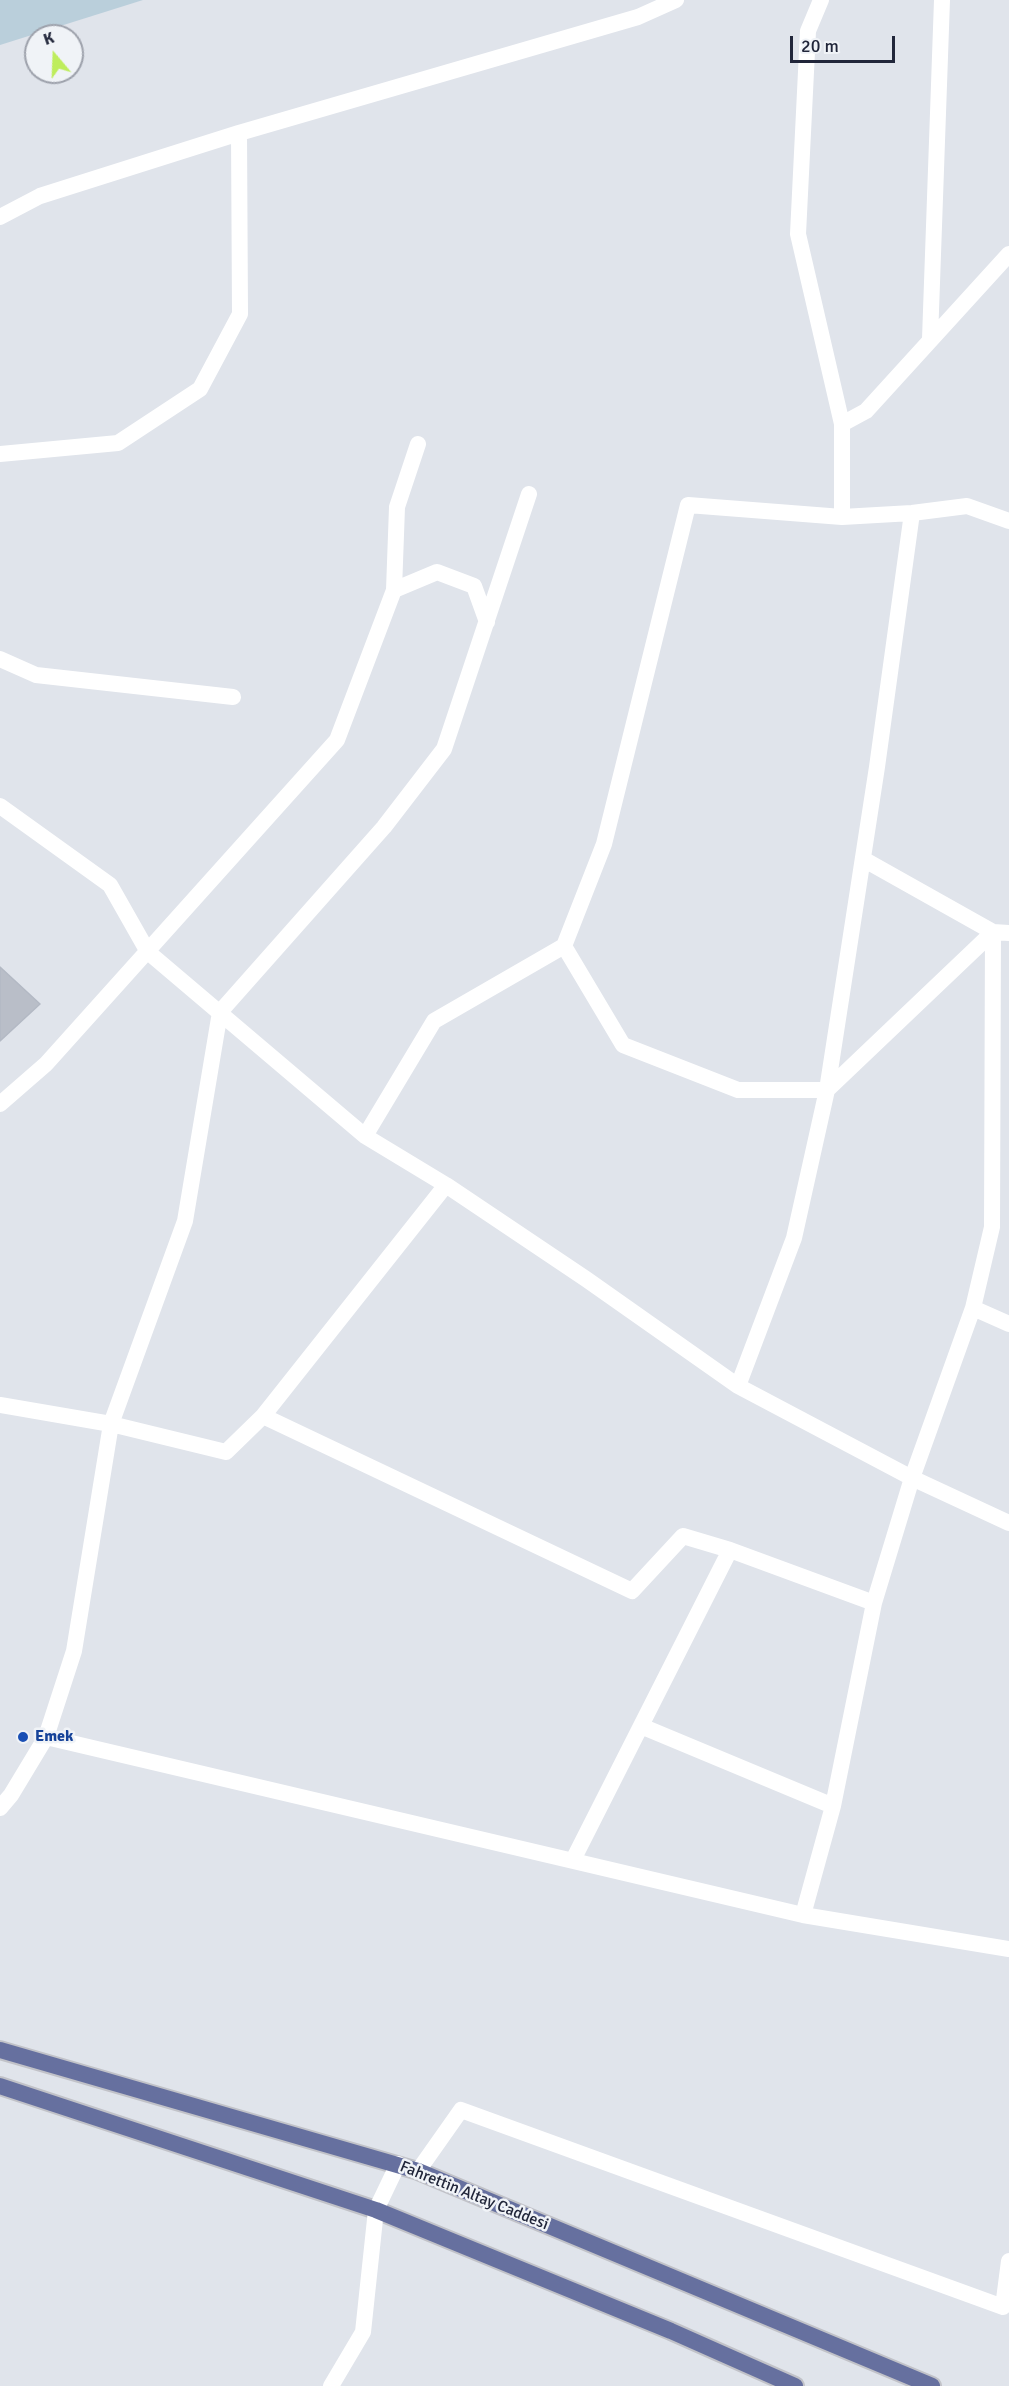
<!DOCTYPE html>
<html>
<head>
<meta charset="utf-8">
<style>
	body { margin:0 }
	#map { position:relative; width:1009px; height:2386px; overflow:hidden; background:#e0e4eb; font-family:Signika,sans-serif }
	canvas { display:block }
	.north { position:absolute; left:24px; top:24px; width:60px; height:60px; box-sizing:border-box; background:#f0f3f7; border:2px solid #9da1ab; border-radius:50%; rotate:341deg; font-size:16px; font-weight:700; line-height:24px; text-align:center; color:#21263a }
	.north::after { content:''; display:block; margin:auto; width:21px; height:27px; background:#beed5c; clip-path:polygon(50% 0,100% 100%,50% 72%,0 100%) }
	.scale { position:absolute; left:790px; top:36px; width:105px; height:27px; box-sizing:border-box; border:3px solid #21263a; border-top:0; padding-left:8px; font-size:18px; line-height:21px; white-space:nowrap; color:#21263a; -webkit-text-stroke:4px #f0f3f7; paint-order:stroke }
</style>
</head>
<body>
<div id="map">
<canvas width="1009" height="2386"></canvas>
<div class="north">K</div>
<div class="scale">20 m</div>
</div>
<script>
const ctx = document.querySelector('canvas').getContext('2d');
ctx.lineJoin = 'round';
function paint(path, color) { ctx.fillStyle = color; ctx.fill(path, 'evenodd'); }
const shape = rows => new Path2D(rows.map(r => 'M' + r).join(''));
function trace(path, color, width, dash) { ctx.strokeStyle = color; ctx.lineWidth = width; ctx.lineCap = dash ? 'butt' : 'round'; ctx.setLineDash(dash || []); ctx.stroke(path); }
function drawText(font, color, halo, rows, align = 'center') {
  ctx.font = font + ' Signika,sans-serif'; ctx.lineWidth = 5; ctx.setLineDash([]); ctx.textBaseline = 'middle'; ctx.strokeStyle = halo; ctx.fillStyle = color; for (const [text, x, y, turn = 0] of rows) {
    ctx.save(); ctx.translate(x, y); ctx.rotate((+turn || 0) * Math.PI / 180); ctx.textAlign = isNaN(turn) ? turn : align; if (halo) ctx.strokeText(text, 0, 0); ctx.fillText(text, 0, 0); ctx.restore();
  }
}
const green = shape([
	[0,0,143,0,0,45]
]);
const building = shape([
	[0,967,40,1004,0,1041,0,967]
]);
const minor = shape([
	[821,0,808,31,798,234,842,424,842,517],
	[0,217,40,196,239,133,638,17,676,0],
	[930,339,942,0],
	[842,424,866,411,1009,254],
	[0,454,118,443,200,389,240,314,239,133],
	[394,590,397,507,418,444],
	[0,659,36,675,233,697],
	[0,806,110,885,148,952,365,1136,446,1185,586,1279,738,1386,912,1478,1009,1523],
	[564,946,623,1045,738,1090,827,1090,993,932,1009,933],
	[0,1104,46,1064,337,740,394,590,437,572,474,586,487,622],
	[365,1136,434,1021,564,946,604,844,688,505,842,517,912,513,967,506,1009,521],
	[973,1308,1009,1324],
	[738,1386,794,1238,827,1090,877,767,912,513],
	[0,1405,111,1424,226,1452,263,1416,446,1185],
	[263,1416,632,1591,683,1536,730,1550,874,1603],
	[641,1726,833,1806],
	[46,1737,803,1915,1009,1949],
	[0,1808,11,1795,46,1737,74,1651,111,1424,185,1221,220,1012,384,827,444,749,529,494],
	[573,1860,730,1550],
	[803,1915,833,1806,874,1603,912,1478,973,1308,992,1227,993,932,863,859],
	[418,2171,461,2110,1003,2307,1009,2261],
	[331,2386,363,2332,376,2210,398,2164]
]);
const primary = shape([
	[0,2050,418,2171,932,2386],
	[0,2086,376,2210,671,2331,795,2386]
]);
const markers = [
	[23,1737,6,"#1a4fb4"]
];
const transitNames = [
	["Emek",35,1737]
];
const streetNames = [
	["Fahrettin Altay Caddesi",474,2196,22]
];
paint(green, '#bacfdb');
paint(building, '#b9bec8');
trace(building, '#b3b9c4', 1.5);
trace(primary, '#c1c2c8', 20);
trace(minor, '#fff', 16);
trace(primary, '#66709f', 16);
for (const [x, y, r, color] of markers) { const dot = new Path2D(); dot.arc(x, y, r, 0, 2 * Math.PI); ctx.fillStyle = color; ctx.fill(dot); trace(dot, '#f0f3f7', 2); }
drawText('bold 16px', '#164399', '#f0f3f7', transitNames, 'left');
drawText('16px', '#21263a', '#f0f3f7', streetNames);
</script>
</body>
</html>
